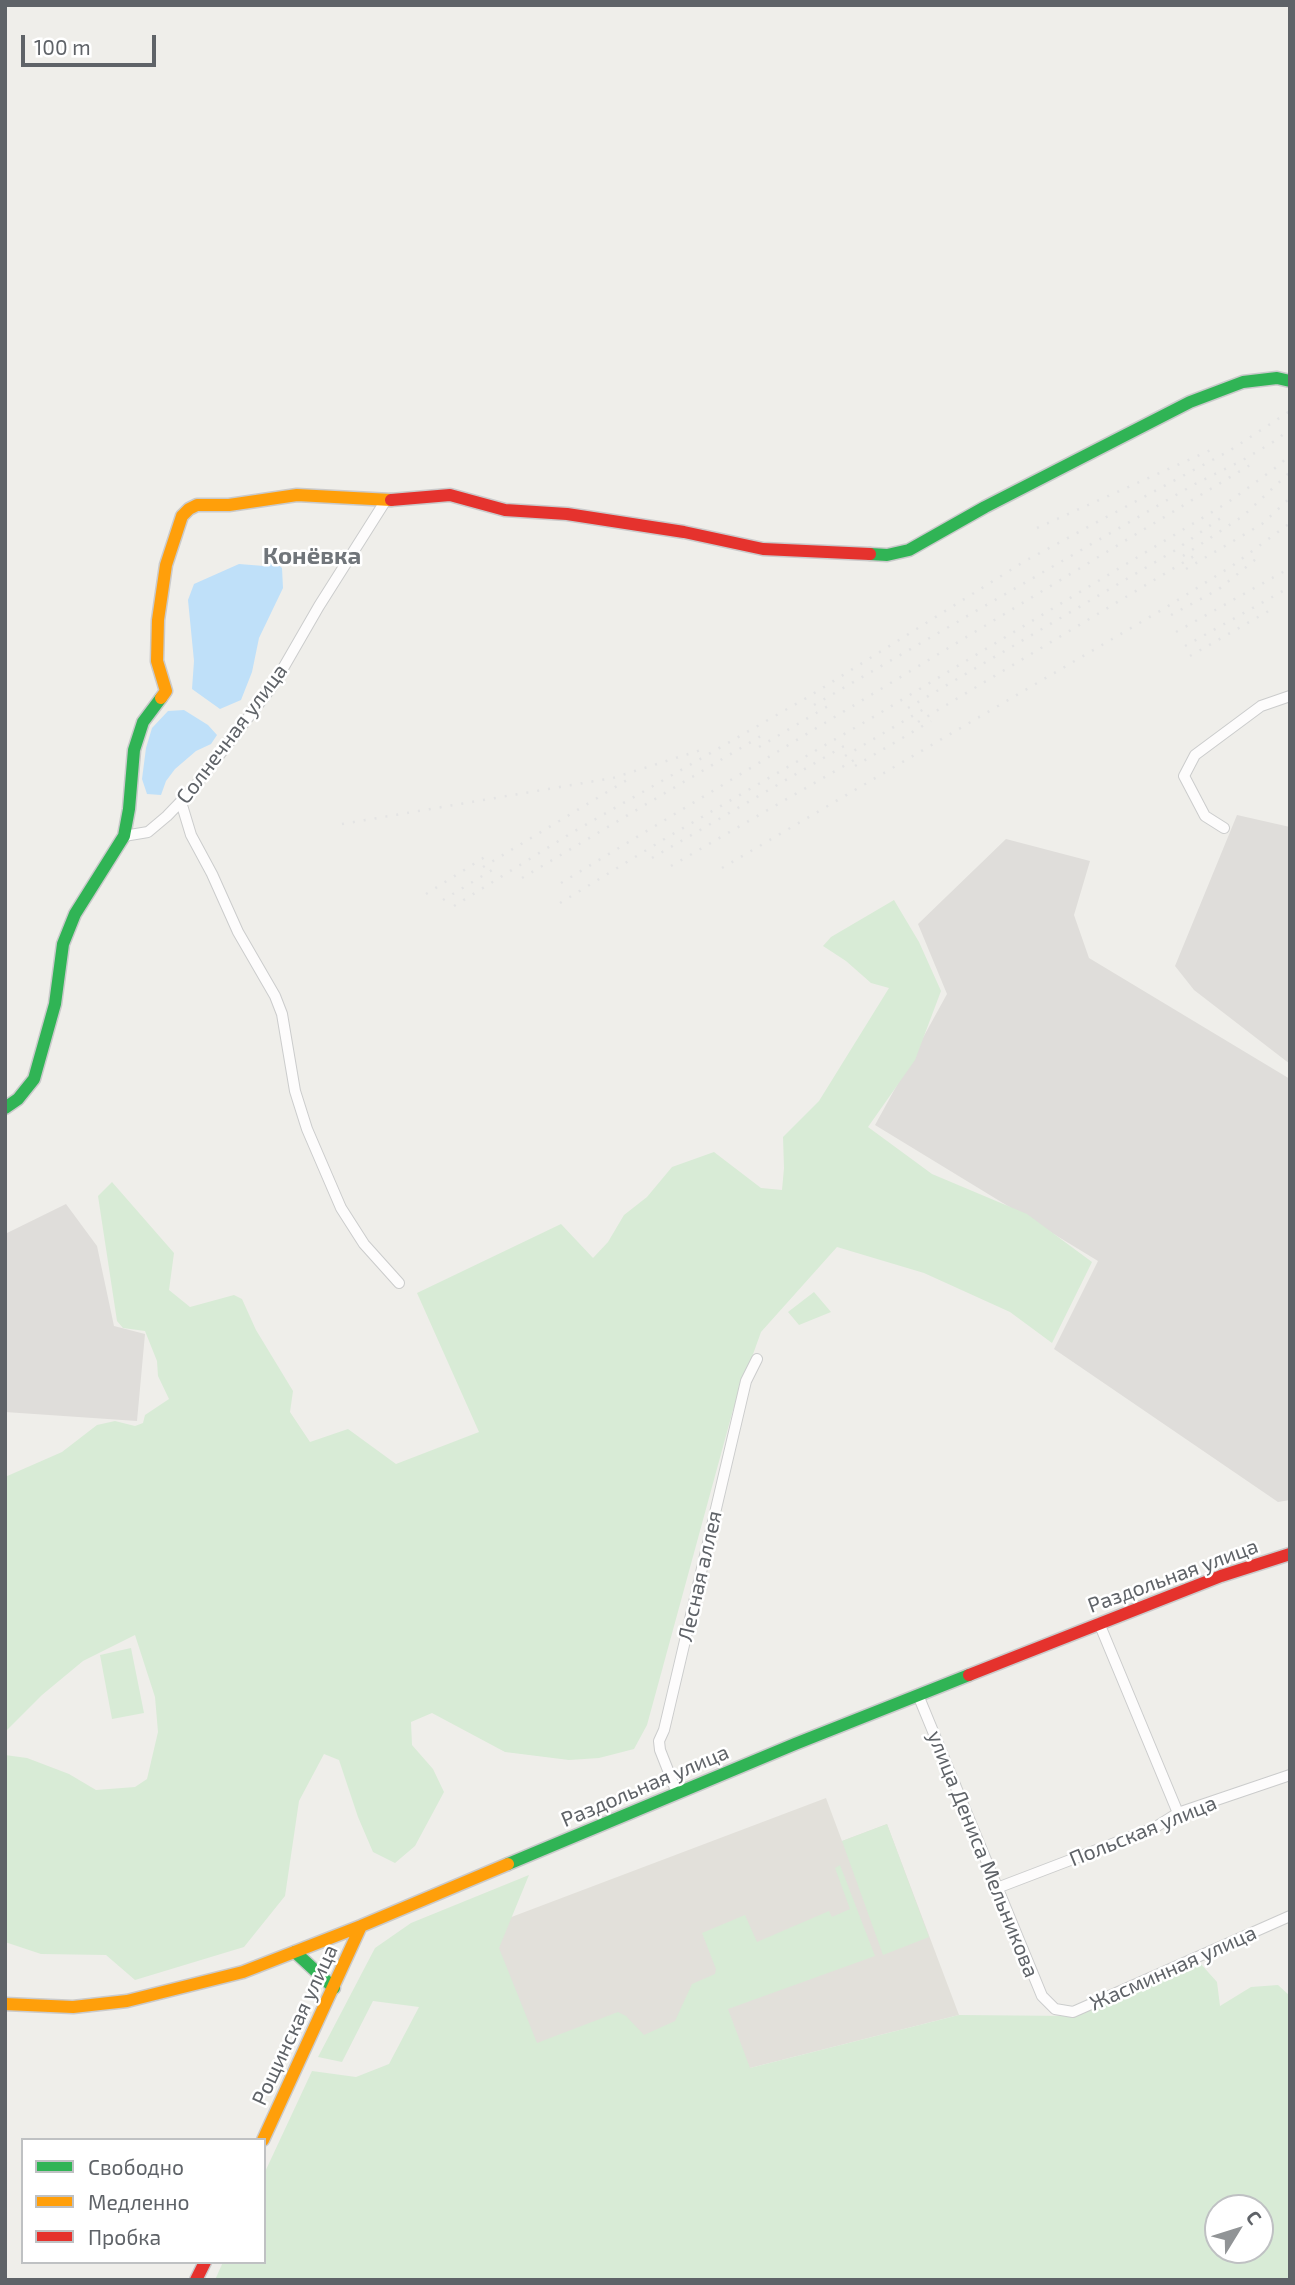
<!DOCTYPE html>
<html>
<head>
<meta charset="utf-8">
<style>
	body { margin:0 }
	#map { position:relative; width:1295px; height:2285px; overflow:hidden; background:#efeeea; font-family:"Exo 2",sans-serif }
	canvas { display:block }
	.frame { position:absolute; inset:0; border:7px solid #5f6368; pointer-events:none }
	.legend { position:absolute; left:21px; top:2138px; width:245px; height:126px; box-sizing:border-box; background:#fff; border:2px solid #bfc1c3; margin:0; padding:9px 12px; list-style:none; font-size:21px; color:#5f6368 }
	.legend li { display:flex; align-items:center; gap:14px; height:35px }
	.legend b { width:35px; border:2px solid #bfc1c3 }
	.north { position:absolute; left:1204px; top:2194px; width:70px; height:70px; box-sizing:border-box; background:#fff; border:2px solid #bfc1c3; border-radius:50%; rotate:52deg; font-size:19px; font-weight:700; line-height:28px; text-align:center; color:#5f6368 }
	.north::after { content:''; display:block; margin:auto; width:24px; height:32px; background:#919496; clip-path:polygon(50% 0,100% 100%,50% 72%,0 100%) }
	.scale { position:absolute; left:21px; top:35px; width:135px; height:32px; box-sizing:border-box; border:4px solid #5f6368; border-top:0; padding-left:9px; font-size:21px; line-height:24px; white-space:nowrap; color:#5f6368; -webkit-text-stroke:5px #fff; paint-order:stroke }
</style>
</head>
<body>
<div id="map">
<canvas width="1295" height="2285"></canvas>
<div class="frame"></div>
<ul class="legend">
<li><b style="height:9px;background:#30b455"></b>Свободно</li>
<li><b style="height:9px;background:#ff9f0a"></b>Медленно</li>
<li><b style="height:9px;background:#e5322d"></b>Пробка</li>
</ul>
<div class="north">С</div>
<div class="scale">100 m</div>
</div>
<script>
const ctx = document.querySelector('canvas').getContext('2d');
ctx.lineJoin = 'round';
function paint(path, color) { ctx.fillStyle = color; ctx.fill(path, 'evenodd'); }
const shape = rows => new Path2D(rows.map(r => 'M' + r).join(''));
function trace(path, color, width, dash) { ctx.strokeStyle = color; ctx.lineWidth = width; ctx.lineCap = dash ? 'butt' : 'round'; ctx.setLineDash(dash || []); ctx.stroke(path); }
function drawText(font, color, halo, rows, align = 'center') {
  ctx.font = font + ' "Exo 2",sans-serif'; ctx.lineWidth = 5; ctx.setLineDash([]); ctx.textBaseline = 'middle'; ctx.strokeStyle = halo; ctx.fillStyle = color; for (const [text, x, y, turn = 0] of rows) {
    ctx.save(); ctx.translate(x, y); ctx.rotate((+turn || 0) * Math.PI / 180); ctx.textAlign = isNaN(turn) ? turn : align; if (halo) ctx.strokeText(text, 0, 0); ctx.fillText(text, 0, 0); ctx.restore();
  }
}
const industrial = shape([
	[1237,815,1290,827,1290,1064,1194,990,1175,966],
	[1006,839,1090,861,1074,915,1089,958,1290,1079,1290,1500,1278,1502,1054,1349,1098,1261,875,1125,947,994,918,924],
	[66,1204,97,1246,114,1326,145,1334,137,1421,5,1412,5,1234]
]);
const education = shape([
	[826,1798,842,1841,887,1824,959,2015,750,2068,531,2051,485,1927]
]);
const green = shape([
	[894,900,919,942,941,991,915,1060,868,1127,932,1174,1027,1214,1092,1262,1052,1343,1010,1312,924,1273,837,1247,761,1332,733,1410,647,1725,634,1749,599,1758,569,1760,505,1752,432,1713,411,1722,412,1745,433,1769,444,1792,415,1846,395,1863,373,1852,358,1817,339,1760,324,1754,299,1801,285,1896,244,1947,135,1980,106,1955,41,1954,5,1942,5,1755,27,1758,69,1774,96,1790,135,1787,147,1779,158,1732,155,1697,135,1635,83,1661,42,1695,5,1732,5,1477,62,1452,97,1425,115,1421,135,1426,143,1423,145,1415,169,1399,158,1376,157,1361,145,1331,123,1328,117,1321,98,1196,112,1182,174,1253,169,1290,190,1307,234,1295,242,1299,256,1330,293,1391,290,1412,310,1442,348,1429,396,1464,479,1432,417,1293,561,1224,593,1258,608,1242,624,1215,647,1197,672,1167,714,1152,761,1188,782,1190,784,1168,783,1137,819,1101,889,988,871,983,846,961,823,946,831,937],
	[814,1292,831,1312,799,1325,788,1312],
	[131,1648,144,1713,112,1719,100,1655],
	[887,1824,929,1937,883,1955,842,1841],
	[840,1865,875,1956,728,2009,750,2068,959,2015,1073,2016,1200,1963,1217,1982,1220,2006,1251,1987,1278,1985,1290,1996,1290,2280,215,2280,223,2262,264,2262,264,2174,312,2071,356,2077,389,2064,419,2007,373,2001,342,2062,318,2057,375,1948,411,1923,529,1875,499,1948,537,2043,618,2012,626,2016,644,2035,675,2021,692,1984,715,1974,716,1969,702,1933,745,1915,757,1942,829,1911,832,1917,850,1909,835,1868],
	[1218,2208,1260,2208,1260,2250,1218,2250]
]);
const water = shape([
	[272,559,282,568,283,588,259,638,252,672,241,700,220,709,192,689,194,661,188,600,194,584,239,564,264,566],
	[184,710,208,725,217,735,211,744,196,751,175,769,166,781,161,795,147,794,142,779,146,748,152,728,168,711]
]);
const street = shape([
	[181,802,191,835,212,874,238,932,275,996,282,1014,295,1091,307,1129,341,1208,364,1244,399,1283],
	[1224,828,1205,816,1184,776,1195,755,1261,706,1290,696],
	[124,836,148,832,167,816,193,789,274,684,319,606,386,500],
	[1099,1623,1178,1813],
	[918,1695,1042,1996,1055,2009,1073,2012,1290,1916],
	[677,1793,660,1750,659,1741,664,1730,746,1381,757,1359],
	[997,1888,1154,1828,1178,1813,1290,1775]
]);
const fast = shape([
	[870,554,887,555,909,550,985,507,1190,402,1243,382,1277,378,1290,381],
	[5,1108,18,1099,34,1079,55,1004,63,944,75,914,124,836,129,809,134,750,143,722,161,698],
	[508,1864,795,1744,969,1675],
	[295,1952,334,1988]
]);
const slow = shape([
	[161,698,166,691,157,661,158,620,166,565,182,516,189,509,197,505,229,505,297,495,391,500],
	[5,2004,73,2007,127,2001,243,1972,361,1926,508,1864],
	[263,2140,361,1926]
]);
const jam = shape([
	[391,500,450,495,505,510,567,514,684,532,763,549,870,554],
	[969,1675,1221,1576,1290,1554],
	[196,2280,205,2262]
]);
const rail = shape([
	[1037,528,1213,449],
	[1183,556,1243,516,1290,472],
	[1186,569,1262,524,1290,498],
	[1171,615,1219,589,1256,559],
	[1176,632,1290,568],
	[1185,646,1290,587],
	[1190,656,1272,609],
	[814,705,1195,484,1243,460,1278,439,1290,428],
	[908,708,1174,551,1225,515],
	[918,722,1194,556],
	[759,747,828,706],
	[845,756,924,709],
	[855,766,931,721],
	[342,824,613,778,704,749],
	[652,858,851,742],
	[671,866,861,756],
	[483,867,627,780],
	[722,868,1165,608,1232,566,1290,523],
	[522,878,766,733],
	[561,883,1250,465],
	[426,894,488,855],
	[443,900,497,867],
	[560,903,666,838,875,716,1227,503,1278,466,1290,455],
	[454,906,573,832,808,697,1025,561,1229,451,1290,411]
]);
const streetNames = [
	["Солнечная улица",232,734,-53],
	["Лесная аллея",700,1576,-77],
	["Раздольная улица",1173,1576,-20],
	["Раздольная улица",645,1786,-23],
	["Польская улица",1143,1831,-22],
	["улица Дениса Мельникова",983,1854,68],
	["Жасминная улица",1173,1968,-24],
	["Рощинская улица",295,2025,-65]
];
const quarterNames = [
	["Конёвка",312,556]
];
paint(industrial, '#dfddda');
paint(education, '#e2e0da');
paint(green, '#d8ebd6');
paint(water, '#bfe0f9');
trace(street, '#cbcccc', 12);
trace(fast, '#cacacb', 15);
trace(slow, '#cacacb', 15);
trace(jam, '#cacacb', 15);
trace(street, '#fdfcfc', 10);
trace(fast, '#30b455', 12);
trace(slow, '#ff9f0a', 12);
trace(jam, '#e5322d', 12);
trace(rail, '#e4e4e4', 2.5, [2, 9]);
drawText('21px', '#5f6368', '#fff', streetNames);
drawText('bold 24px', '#70757a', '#fff', quarterNames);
</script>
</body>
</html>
